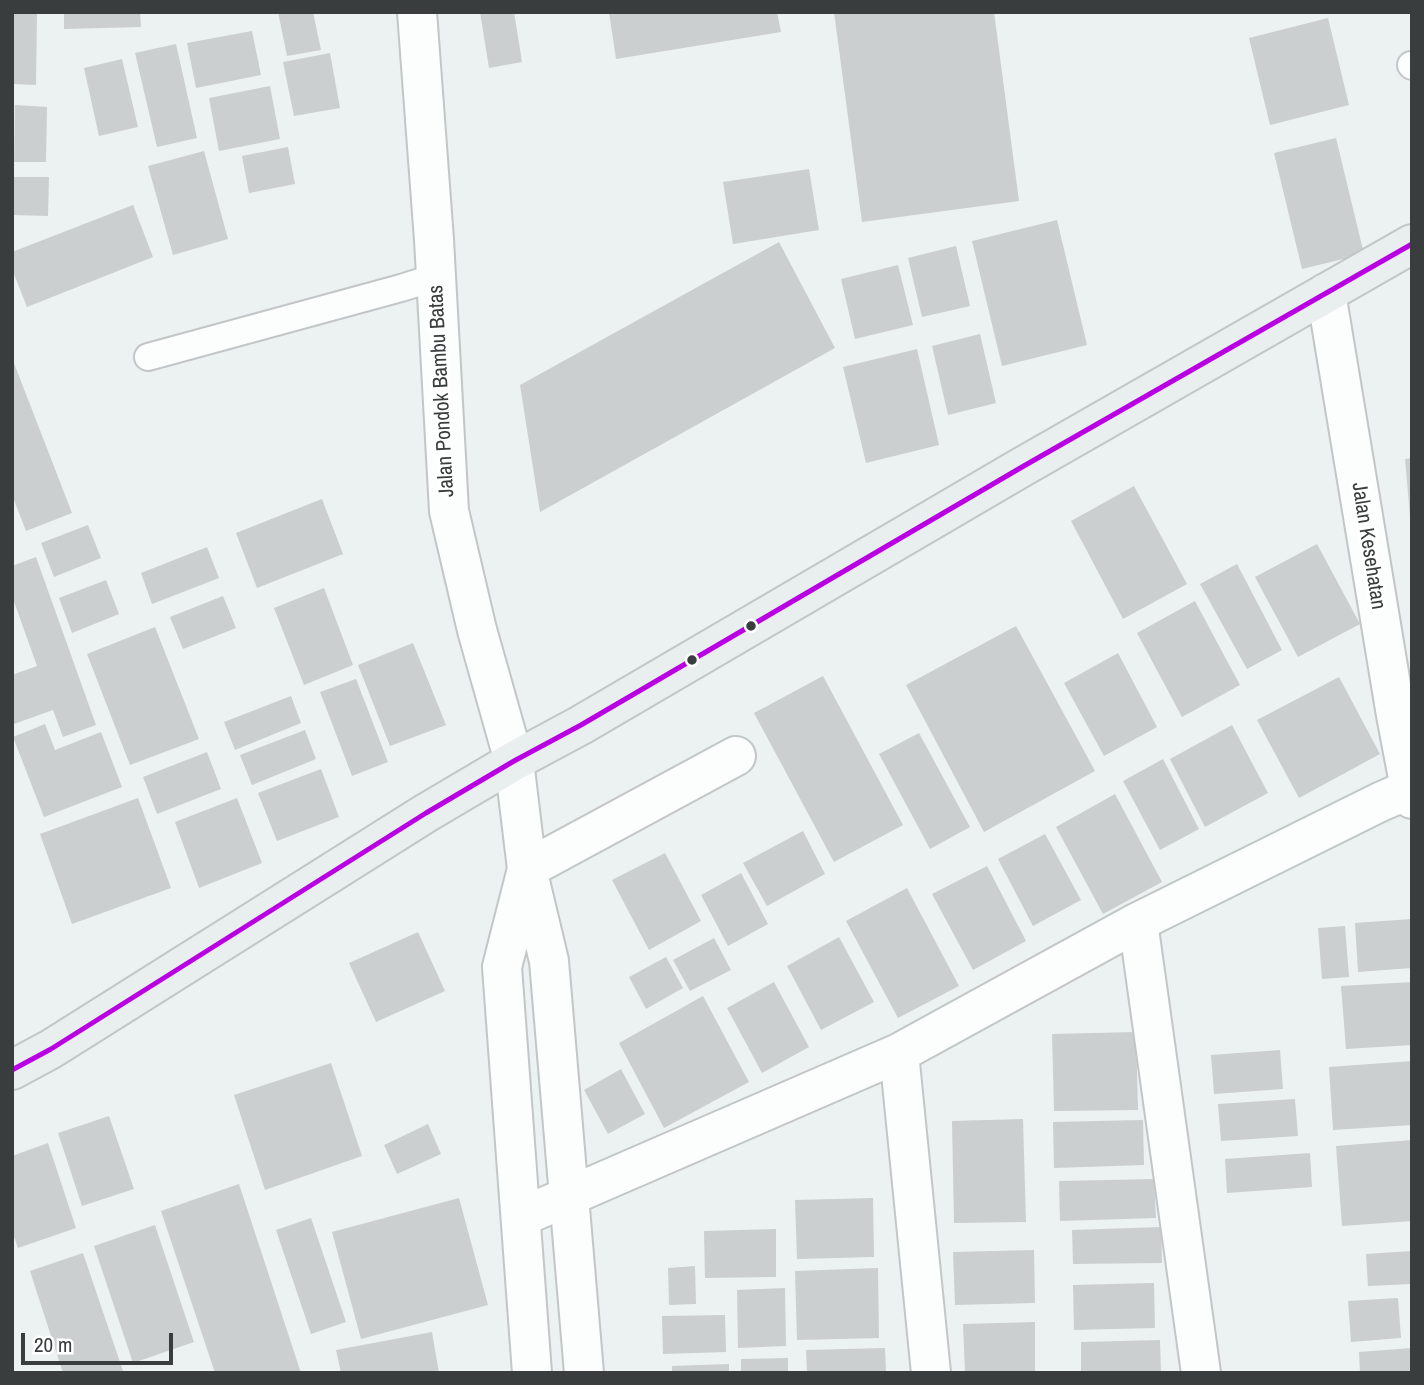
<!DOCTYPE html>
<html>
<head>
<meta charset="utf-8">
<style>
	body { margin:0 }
	#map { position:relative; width:1424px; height:1385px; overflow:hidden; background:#ecf1f2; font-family:"Archivo Narrow",sans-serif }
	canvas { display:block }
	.frame { position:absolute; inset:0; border:14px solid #393d3d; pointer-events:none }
	.scale { position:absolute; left:21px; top:1333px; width:152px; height:32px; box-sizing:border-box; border:4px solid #393d3d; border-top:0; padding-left:9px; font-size:21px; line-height:24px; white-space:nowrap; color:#393d3d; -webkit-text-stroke:5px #fff; paint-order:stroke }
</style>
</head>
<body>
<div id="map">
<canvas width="1424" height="1385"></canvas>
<div class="frame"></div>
<div class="scale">20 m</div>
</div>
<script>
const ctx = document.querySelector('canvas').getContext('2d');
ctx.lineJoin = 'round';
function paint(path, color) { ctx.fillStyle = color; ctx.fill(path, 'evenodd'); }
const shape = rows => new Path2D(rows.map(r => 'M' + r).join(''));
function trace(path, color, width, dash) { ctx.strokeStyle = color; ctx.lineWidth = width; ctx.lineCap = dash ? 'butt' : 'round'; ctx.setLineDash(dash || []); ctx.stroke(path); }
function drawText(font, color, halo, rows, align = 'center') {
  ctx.font = font + ' "Archivo Narrow",sans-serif'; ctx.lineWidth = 6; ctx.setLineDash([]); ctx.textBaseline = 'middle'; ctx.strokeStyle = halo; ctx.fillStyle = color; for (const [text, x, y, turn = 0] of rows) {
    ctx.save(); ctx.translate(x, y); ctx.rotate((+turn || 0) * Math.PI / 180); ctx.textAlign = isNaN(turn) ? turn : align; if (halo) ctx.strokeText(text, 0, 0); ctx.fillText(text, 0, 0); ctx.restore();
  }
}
const building = shape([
	[12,12,37,12,36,85,12,84],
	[64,12,140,12,141,27,64,29],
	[278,12,313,12,321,50,287,56],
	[480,12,514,12,522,62,489,68],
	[609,12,777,12,781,32,616,59],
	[834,12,994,12,1019,201,862,222],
	[1328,18,1349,105,1270,125,1249,38],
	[252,31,261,75,196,88,187,43],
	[176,44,197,138,157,147,135,53],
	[330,53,340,108,294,116,283,62],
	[122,59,138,127,99,136,84,68],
	[270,86,280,139,219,151,209,98],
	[15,105,47,107,46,162,14,162],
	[1336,138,1364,254,1302,269,1274,153],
	[288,147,295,184,249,193,242,156],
	[204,151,228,239,173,255,148,166],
	[809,169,819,230,733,244,723,182],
	[13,177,49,177,48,216,12,215],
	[133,205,153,257,27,307,12,269,12,252],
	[1057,220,1087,345,1002,366,972,241],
	[779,242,835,348,540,512,520,385],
	[956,246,970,306,922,317,908,258],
	[898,265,913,325,855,339,841,279],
	[980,334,996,403,948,415,932,346],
	[917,349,939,445,866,463,843,367],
	[12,358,72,513,26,531,12,495],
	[1412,458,1412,516,1410,516,1405,459],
	[1134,486,1187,584,1123,619,1071,521],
	[322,499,343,554,257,588,236,533],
	[88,525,101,558,54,577,41,543],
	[1317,544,1360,624,1298,657,1255,577],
	[207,547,219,578,152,604,141,573],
	[36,557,96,725,63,737,53,710,14,724,12,718,12,675,37,666,12,596,12,566],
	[1237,564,1282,650,1247,669,1200,584],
	[106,580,119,614,72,633,59,598],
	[324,588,353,665,304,685,274,608],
	[223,596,236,628,183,649,170,617],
	[1195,601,1240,685,1182,717,1137,633],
	[1016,626,1095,771,984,832,906,685],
	[155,627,199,739,130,765,87,654],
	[413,643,446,725,390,746,358,665],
	[1118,653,1157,727,1104,756,1064,683],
	[823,676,903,825,834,862,754,713],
	[1339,677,1380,754,1299,798,1257,720],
	[356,679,388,762,352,776,320,692],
	[291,696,301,723,235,750,224,722],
	[45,724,55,750,101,732,122,787,44,817,13,737],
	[1232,725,1268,793,1205,827,1170,759],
	[305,730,316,759,252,785,240,755],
	[919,733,970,827,930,849,879,754],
	[207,752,221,789,157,814,143,777],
	[1163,759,1199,829,1160,850,1123,781],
	[321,769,339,817,277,841,258,793],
	[1115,794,1162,882,1103,914,1056,827],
	[138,798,171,888,72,924,40,834],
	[237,798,262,863,199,888,175,822],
	[803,831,825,874,767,906,743,863],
	[1045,834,1081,900,1033,926,998,859],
	[665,853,701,921,649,950,612,880],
	[987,866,1026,941,973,970,932,894],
	[741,873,768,924,728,946,701,895],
	[907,888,959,986,898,1018,846,921],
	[1411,919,1412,968,1358,972,1355,923],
	[1345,926,1349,977,1322,979,1318,928],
	[418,932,445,991,376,1022,349,963],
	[839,937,874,1002,821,1030,787,966],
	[714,938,731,970,690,991,673,960],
	[666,957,683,988,646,1009,629,977],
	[774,982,809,1047,762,1073,727,1008],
	[1412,982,1412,1045,1346,1049,1341,986],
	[703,996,749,1082,664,1128,619,1043],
	[1136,1032,1138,1110,1054,1111,1052,1034],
	[1280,1050,1283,1089,1214,1094,1211,1055],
	[1412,1061,1412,1125,1333,1130,1329,1067],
	[331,1063,362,1156,265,1190,234,1095],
	[621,1069,645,1114,608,1134,584,1090],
	[1295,1099,1298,1136,1221,1141,1218,1104],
	[109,1116,134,1189,82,1206,58,1133],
	[1023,1119,1026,1222,954,1223,952,1121],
	[1143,1120,1144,1165,1054,1168,1053,1122],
	[428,1124,441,1154,397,1174,384,1145],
	[1412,1140,1412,1221,1342,1226,1336,1146],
	[48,1143,76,1228,18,1248,12,1231,12,1156],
	[1310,1153,1312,1187,1227,1193,1225,1159],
	[1154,1179,1156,1218,1060,1221,1059,1181],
	[239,1184,301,1373,215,1373,161,1211],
	[459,1198,488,1305,361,1339,332,1232],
	[873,1198,874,1257,797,1259,795,1200],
	[311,1218,346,1322,311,1334,276,1230],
	[155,1225,194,1342,133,1363,94,1246],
	[1161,1227,1162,1263,1073,1264,1072,1230],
	[776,1229,776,1277,705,1278,704,1231],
	[1034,1250,1035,1303,955,1305,953,1252],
	[1412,1251,1412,1284,1368,1286,1366,1254],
	[83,1253,123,1371,119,1373,63,1373,30,1271],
	[695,1266,696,1304,669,1305,668,1268],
	[878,1268,879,1338,797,1340,795,1271],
	[1154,1283,1155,1328,1074,1330,1073,1285],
	[785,1288,786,1346,738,1348,737,1290],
	[1398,1298,1401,1338,1351,1342,1348,1301],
	[725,1315,726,1352,663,1354,662,1316],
	[1035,1322,1035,1373,965,1373,963,1324],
	[432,1332,439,1373,341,1373,336,1350],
	[1160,1340,1161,1373,1081,1373,1081,1342],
	[885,1348,886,1373,807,1373,806,1350],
	[1412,1348,1412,1373,1360,1373,1359,1352],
	[788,1358,788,1373,741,1373,741,1359],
	[729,1364,729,1373,672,1373,672,1366]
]);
const service = shape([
	[1411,65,1412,66],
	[148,357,401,288,436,277]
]);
const minor = shape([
	[1326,293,1396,715,1412,799],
	[514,761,527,869,549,961,584,1373],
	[1138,922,1201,1373],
	[899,1053,931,1373],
	[521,1217,899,1053,1138,922,1380,802,1412,788],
	[532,1373,502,967,527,869,736,756]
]);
const tertiary = shape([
	[417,12,434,240,449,511,477,630,514,761]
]);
const secondary = shape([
	[12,1070,51,1049,426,813,514,761,581,725,1022,467,1412,244]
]);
const bus1 = shape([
	[12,1070,51,1049,426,813,514,761,581,725,1022,467,1412,244]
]);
const markers = [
	[751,626,6,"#393d3d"],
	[692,660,6,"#393d3d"]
];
const streetNames = [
	["Jalan Pondok Bambu Batas",442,391,-93],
	["Jalan Kesehatan",1368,546,81]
];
paint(building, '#cbcfcf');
trace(service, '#c2c6c7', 30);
trace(minor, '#c2c6c7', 42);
trace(tertiary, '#c2c6c7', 42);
trace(secondary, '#c2c6c7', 42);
trace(service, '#fcfdfd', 26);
trace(minor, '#fcfdfd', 38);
trace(tertiary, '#fcfdfd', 38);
trace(secondary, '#e9eeef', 38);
trace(bus1, '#b900e2', 5);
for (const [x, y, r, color] of markers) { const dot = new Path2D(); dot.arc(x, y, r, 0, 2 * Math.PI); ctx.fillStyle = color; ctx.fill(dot); trace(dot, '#fff', 2.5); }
drawText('21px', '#393d3d', '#fff', streetNames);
</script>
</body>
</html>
